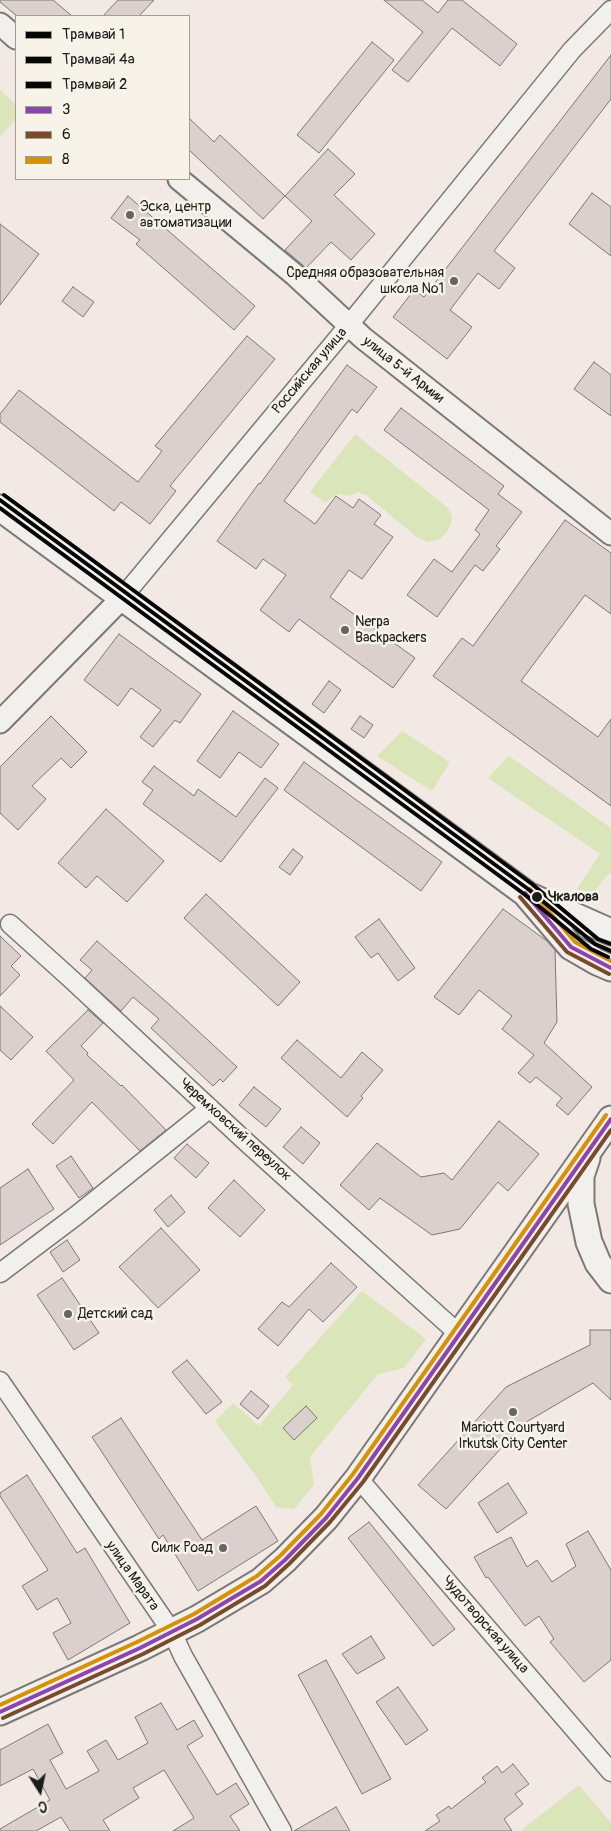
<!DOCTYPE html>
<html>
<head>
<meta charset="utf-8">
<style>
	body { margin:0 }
	#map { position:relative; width:611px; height:1831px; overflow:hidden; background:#f2e9e4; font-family:Pangolin,sans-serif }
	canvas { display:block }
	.legend { position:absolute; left:15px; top:15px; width:175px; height:165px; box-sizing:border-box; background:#f7f3e8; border:1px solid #9f9d96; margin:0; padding:6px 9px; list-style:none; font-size:15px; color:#1c1c1c }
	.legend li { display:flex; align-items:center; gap:10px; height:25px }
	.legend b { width:25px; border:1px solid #9f9d96 }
	.north { position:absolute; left:15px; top:1766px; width:50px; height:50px; -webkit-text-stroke:4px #f7f3e8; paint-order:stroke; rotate:170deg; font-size:14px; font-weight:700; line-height:20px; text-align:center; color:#1c1c1c }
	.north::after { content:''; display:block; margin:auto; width:18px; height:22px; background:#1c1c1c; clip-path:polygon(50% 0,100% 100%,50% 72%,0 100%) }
</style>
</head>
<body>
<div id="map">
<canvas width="611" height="1831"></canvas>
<ul class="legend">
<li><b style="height:6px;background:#050505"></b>Трамвай 1</li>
<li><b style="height:6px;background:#050505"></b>Трамвай 4a</li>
<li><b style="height:6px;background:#050505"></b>Трамвай 2</li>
<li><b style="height:6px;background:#8e44ad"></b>3</li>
<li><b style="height:6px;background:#7a4b2a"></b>6</li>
<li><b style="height:6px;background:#d69104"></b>8</li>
</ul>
<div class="north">С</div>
</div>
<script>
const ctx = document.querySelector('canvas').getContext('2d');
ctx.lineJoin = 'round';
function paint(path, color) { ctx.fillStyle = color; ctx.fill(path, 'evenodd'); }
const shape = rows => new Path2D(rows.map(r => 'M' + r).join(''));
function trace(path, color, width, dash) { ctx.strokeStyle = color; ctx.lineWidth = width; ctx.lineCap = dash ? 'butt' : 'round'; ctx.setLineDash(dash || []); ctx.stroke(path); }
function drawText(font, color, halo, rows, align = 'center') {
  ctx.font = font + ' Pangolin,sans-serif'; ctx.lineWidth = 5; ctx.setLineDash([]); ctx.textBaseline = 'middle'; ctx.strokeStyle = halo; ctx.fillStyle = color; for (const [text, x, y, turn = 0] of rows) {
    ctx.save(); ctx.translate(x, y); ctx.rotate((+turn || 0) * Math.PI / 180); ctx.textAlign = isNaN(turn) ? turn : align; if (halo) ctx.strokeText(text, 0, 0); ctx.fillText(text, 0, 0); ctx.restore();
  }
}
const green = shape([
	[0,90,16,105,16,119,0,137],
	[355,434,447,507,452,516,451,524,447,532,440,539,429,542,418,538,366,495,358,492,349,496,338,494,325,503,310,492],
	[402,731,450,762,432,791,377,756],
	[509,756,611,828,611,871,588,899,577,889,600,854,488,778],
	[362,1291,426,1339,404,1368,378,1374,310,1457,314,1485,294,1509,276,1507,260,1482,215,1421,233,1403,259,1426,293,1385,285,1377],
	[579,1785,611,1823,611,1831,520,1831]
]);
const building = shape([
	[0,0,53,0,72,16,17,16,0,2,0,0],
	[118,0,154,0,139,16,103,16,118,0],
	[384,0,422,0,438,13,448,0,462,0,517,44,500,66,452,28,408,82,392,70,423,32,384,0],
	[372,42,394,60,319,153,297,135,372,42],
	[611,55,611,99,494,251,515,268,499,289,478,273,450,310,472,327,447,359,393,317,414,290,424,297,611,55],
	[189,118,214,142,220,135,285,196,263,219,189,150,189,118],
	[328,149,355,174,334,195,375,234,351,260,331,242,306,268,285,250,312,221,285,196,328,149],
	[592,193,611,207,611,256,569,224,592,193],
	[128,196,255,306,234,330,136,244,140,240,111,218,128,196],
	[0,224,39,254,0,305,0,224],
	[73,287,94,302,83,317,62,301,73,287],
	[247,336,275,359,170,486,176,491,150,524,121,502,114,511,0,422,0,414,19,390,138,482,162,451,155,446,247,336],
	[594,362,611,375,611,416,574,389,594,362],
	[347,365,377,387,357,413,352,409,284,501,315,524,336,496,353,508,359,499,381,515,374,524,393,537,362,579,349,570,330,597,415,658,393,688,299,619,289,632,260,610,286,575,263,559,256,569,217,541,259,483,260,484,347,365],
	[401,408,504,486,498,494,522,512,496,546,500,549,483,571,475,565,437,617,407,595,434,559,452,572,480,534,475,530,489,510,384,430,401,408],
	[565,520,611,553,611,614,585,595,521,681,598,737,611,719,611,806,433,676,462,638,473,646,565,520],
	[119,634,201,694,180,723,175,720,153,747,140,737,161,710,131,688,118,706,84,680,119,634],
	[329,681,341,690,324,713,312,704,329,681],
	[233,711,279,744,261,768,239,752,220,778,197,761,233,711],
	[51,716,87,752,71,768,61,758,32,786,46,799,18,830,0,813,0,767,51,716],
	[360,716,373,725,364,738,351,729,360,716],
	[304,762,442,862,421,891,284,790,304,762],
	[154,766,194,796,198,789,236,817,265,778,278,788,221,862,143,804,153,790,142,782,154,766],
	[106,809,164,861,127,902,97,876,86,888,58,863,106,809],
	[293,849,303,857,290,875,279,867,293,849],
	[206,894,300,982,278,1006,184,918,206,894],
	[503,909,547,941,555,950,557,1022,544,1043,592,1087,568,1115,556,1105,562,1098,536,1077,530,1083,518,1073,534,1055,502,1029,512,1016,479,990,459,1015,434,997,503,909],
	[379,919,415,968,398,981,378,953,371,958,355,937,379,919],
	[0,936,21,956,11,966,20,975,0,996,0,936],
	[97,941,171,1006,237,1067,223,1082,220,1079,213,1086,151,1028,159,1019,133,997,121,1011,85,978,92,970,80,960,97,941],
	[0,1006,33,1037,11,1060,0,1050,0,1006],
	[88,1010,103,1023,81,1046,88,1053,87,1055,121,1086,122,1085,166,1130,140,1151,92,1102,53,1144,32,1124,74,1080,46,1051,88,1010],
	[297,1040,341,1078,362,1052,383,1070,361,1096,363,1098,347,1117,281,1058,297,1040],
	[254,1087,281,1109,266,1127,239,1105,254,1087],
	[499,1121,539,1154,508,1191,498,1182,460,1229,432,1235,380,1198,369,1210,340,1185,377,1143,421,1177,444,1173,452,1180,499,1121],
	[301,1127,320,1143,303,1164,283,1147,301,1127],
	[187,1144,209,1163,196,1178,174,1158,187,1144],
	[71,1156,93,1188,79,1198,56,1166,71,1156],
	[28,1169,54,1209,0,1245,0,1188,28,1169],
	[234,1180,265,1210,240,1237,208,1208,234,1180],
	[171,1195,185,1212,168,1227,154,1210,171,1195],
	[161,1228,200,1270,158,1308,119,1267,161,1228],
	[67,1240,80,1260,63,1272,50,1252,67,1240],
	[331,1263,357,1287,323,1322,309,1309,278,1346,258,1329,282,1302,289,1307,331,1263],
	[62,1278,99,1333,74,1350,37,1295,62,1278],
	[590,1330,611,1330,611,1400,593,1383,523,1424,446,1509,418,1485,506,1387,590,1345,590,1330],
	[187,1360,222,1402,206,1414,172,1372,187,1360],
	[251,1391,269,1406,258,1419,240,1404,251,1391],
	[306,1406,317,1418,294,1440,283,1428,306,1406],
	[121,1418,202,1540,256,1506,278,1541,198,1591,163,1535,159,1539,92,1437,121,1418],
	[27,1475,77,1553,85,1548,130,1623,68,1660,53,1633,71,1623,57,1598,37,1610,22,1586,48,1570,0,1496,0,1493,27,1475],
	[508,1483,527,1513,497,1533,478,1503,508,1483],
	[369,1522,455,1629,433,1646,348,1538,369,1522],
	[588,1531,611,1570,611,1660,584,1682,550,1642,554,1639,539,1616,525,1626,488,1577,486,1578,474,1557,511,1537,527,1567,537,1560,552,1582,576,1566,566,1544,588,1531],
	[371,1636,385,1658,357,1674,342,1654,371,1636],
	[326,1660,391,1779,362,1794,298,1675,326,1660],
	[398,1687,428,1730,406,1745,376,1702,398,1687],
	[161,1703,177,1730,194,1720,203,1736,187,1746,217,1795,236,1783,249,1804,230,1816,240,1831,173,1831,194,1818,164,1770,133,1788,139,1798,103,1820,110,1831,70,1831,61,1817,36,1831,0,1831,0,1829,50,1800,33,1769,0,1786,0,1750,48,1724,63,1753,50,1760,66,1789,99,1771,87,1751,106,1740,118,1760,148,1743,135,1717,161,1703],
	[513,1764,529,1784,515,1794,523,1804,504,1819,512,1831,425,1831,440,1821,436,1815,449,1806,451,1809,486,1782,482,1778,497,1766,502,1773,513,1764],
	[336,1807,350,1831,294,1831,336,1807]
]);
const minor = shape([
	[122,598,348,326,572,50,611,10],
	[10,924,71,979,244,1140,460,1335],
	[0,1273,77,1215,210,1108],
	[0,1381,172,1632,183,1656,282,1831],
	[358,1478,611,1772]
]);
const tertiary = shape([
	[0,24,16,38],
	[179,179,295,275,363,338,611,534],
	[0,722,122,598]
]);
const secondary = shape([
	[0,508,491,868,525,893,571,947,597,962,611,968],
	[532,897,611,932],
	[587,1158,581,1176,581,1204,589,1242,598,1263,611,1280],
	[0,1712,140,1648,197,1619,261,1581,285,1560,326,1518,358,1478,611,1119]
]);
const bus1 = shape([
	[525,893,571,947,611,968],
	[0,1712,140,1648,197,1619,261,1581,285,1560,326,1518,358,1478,611,1119]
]);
const bus2 = shape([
	[520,897,567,952,609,974],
	[3,1718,143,1654,200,1625,265,1586,289,1564,330,1522,363,1482,611,1130]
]);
const bus3 = shape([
	[530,889,575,942,611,961],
	[0,1705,137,1642,194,1614,257,1576,281,1555,321,1514,353,1474,606,1115]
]);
const tram1 = shape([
	[0,500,528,889,595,944,611,951]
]);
const tram2 = shape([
	[0,508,524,894,591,949,608,957]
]);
const tram3 = shape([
	[4,495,532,884,598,939,611,944]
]);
const markers = [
	[130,215,5,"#676462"],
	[454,281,5,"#676462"],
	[345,630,5,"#676462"],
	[537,897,6,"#1c1c1c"],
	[68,1314,5,"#676462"],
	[513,1412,5,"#676462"],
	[223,1548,5,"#676462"]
];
const poiNames = [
	["Эска, центр",140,207],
	["автоматизации",140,223],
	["Средняя образовательная",444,273,"right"],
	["школа №1",444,289,"right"],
	["Nerpa",355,622],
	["Backpackers",355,638],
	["Детский сад",78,1314],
	["Mariott Courtyard",513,1428,"center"],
	["Irkutsk City Center",513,1444,"center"],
	["Силк Роад",213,1548,"right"]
];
const streetNames = [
	["улица 5-й Армии",403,370,38],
	["Российская улица",310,371,-50],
	["Черемховский переулок",235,1130,42],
	["улица Марата",132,1576,55],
	["Чудотворская улица",485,1625,49]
];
const stopNames = [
	["Чкалова",548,897]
];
paint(green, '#dae5ba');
paint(building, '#dcd0ce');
trace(building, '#7c7876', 1);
trace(minor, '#7c7876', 21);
trace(tertiary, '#7c7876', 25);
trace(secondary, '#7c7876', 29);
trace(minor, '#f2f0ec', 18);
trace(tertiary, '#f2f0ec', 21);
trace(secondary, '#f2f0ec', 25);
trace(bus1, '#8e44ad', 4);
trace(bus2, '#7a4b2a', 4);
trace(bus3, '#d69104', 4);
trace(tram1, '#050505', 4);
trace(tram2, '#050505', 4);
trace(tram3, '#050505', 4);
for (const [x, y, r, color] of markers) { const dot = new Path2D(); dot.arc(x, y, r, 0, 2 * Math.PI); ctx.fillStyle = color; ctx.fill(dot); trace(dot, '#f7f3e8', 2); }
drawText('14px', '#1c1c1c', '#f7f3e8', poiNames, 'left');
drawText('14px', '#1c1c1c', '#f7f3e8', streetNames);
drawText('bold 14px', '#1c1c1c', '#f7f3e8', stopNames, 'left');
</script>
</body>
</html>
